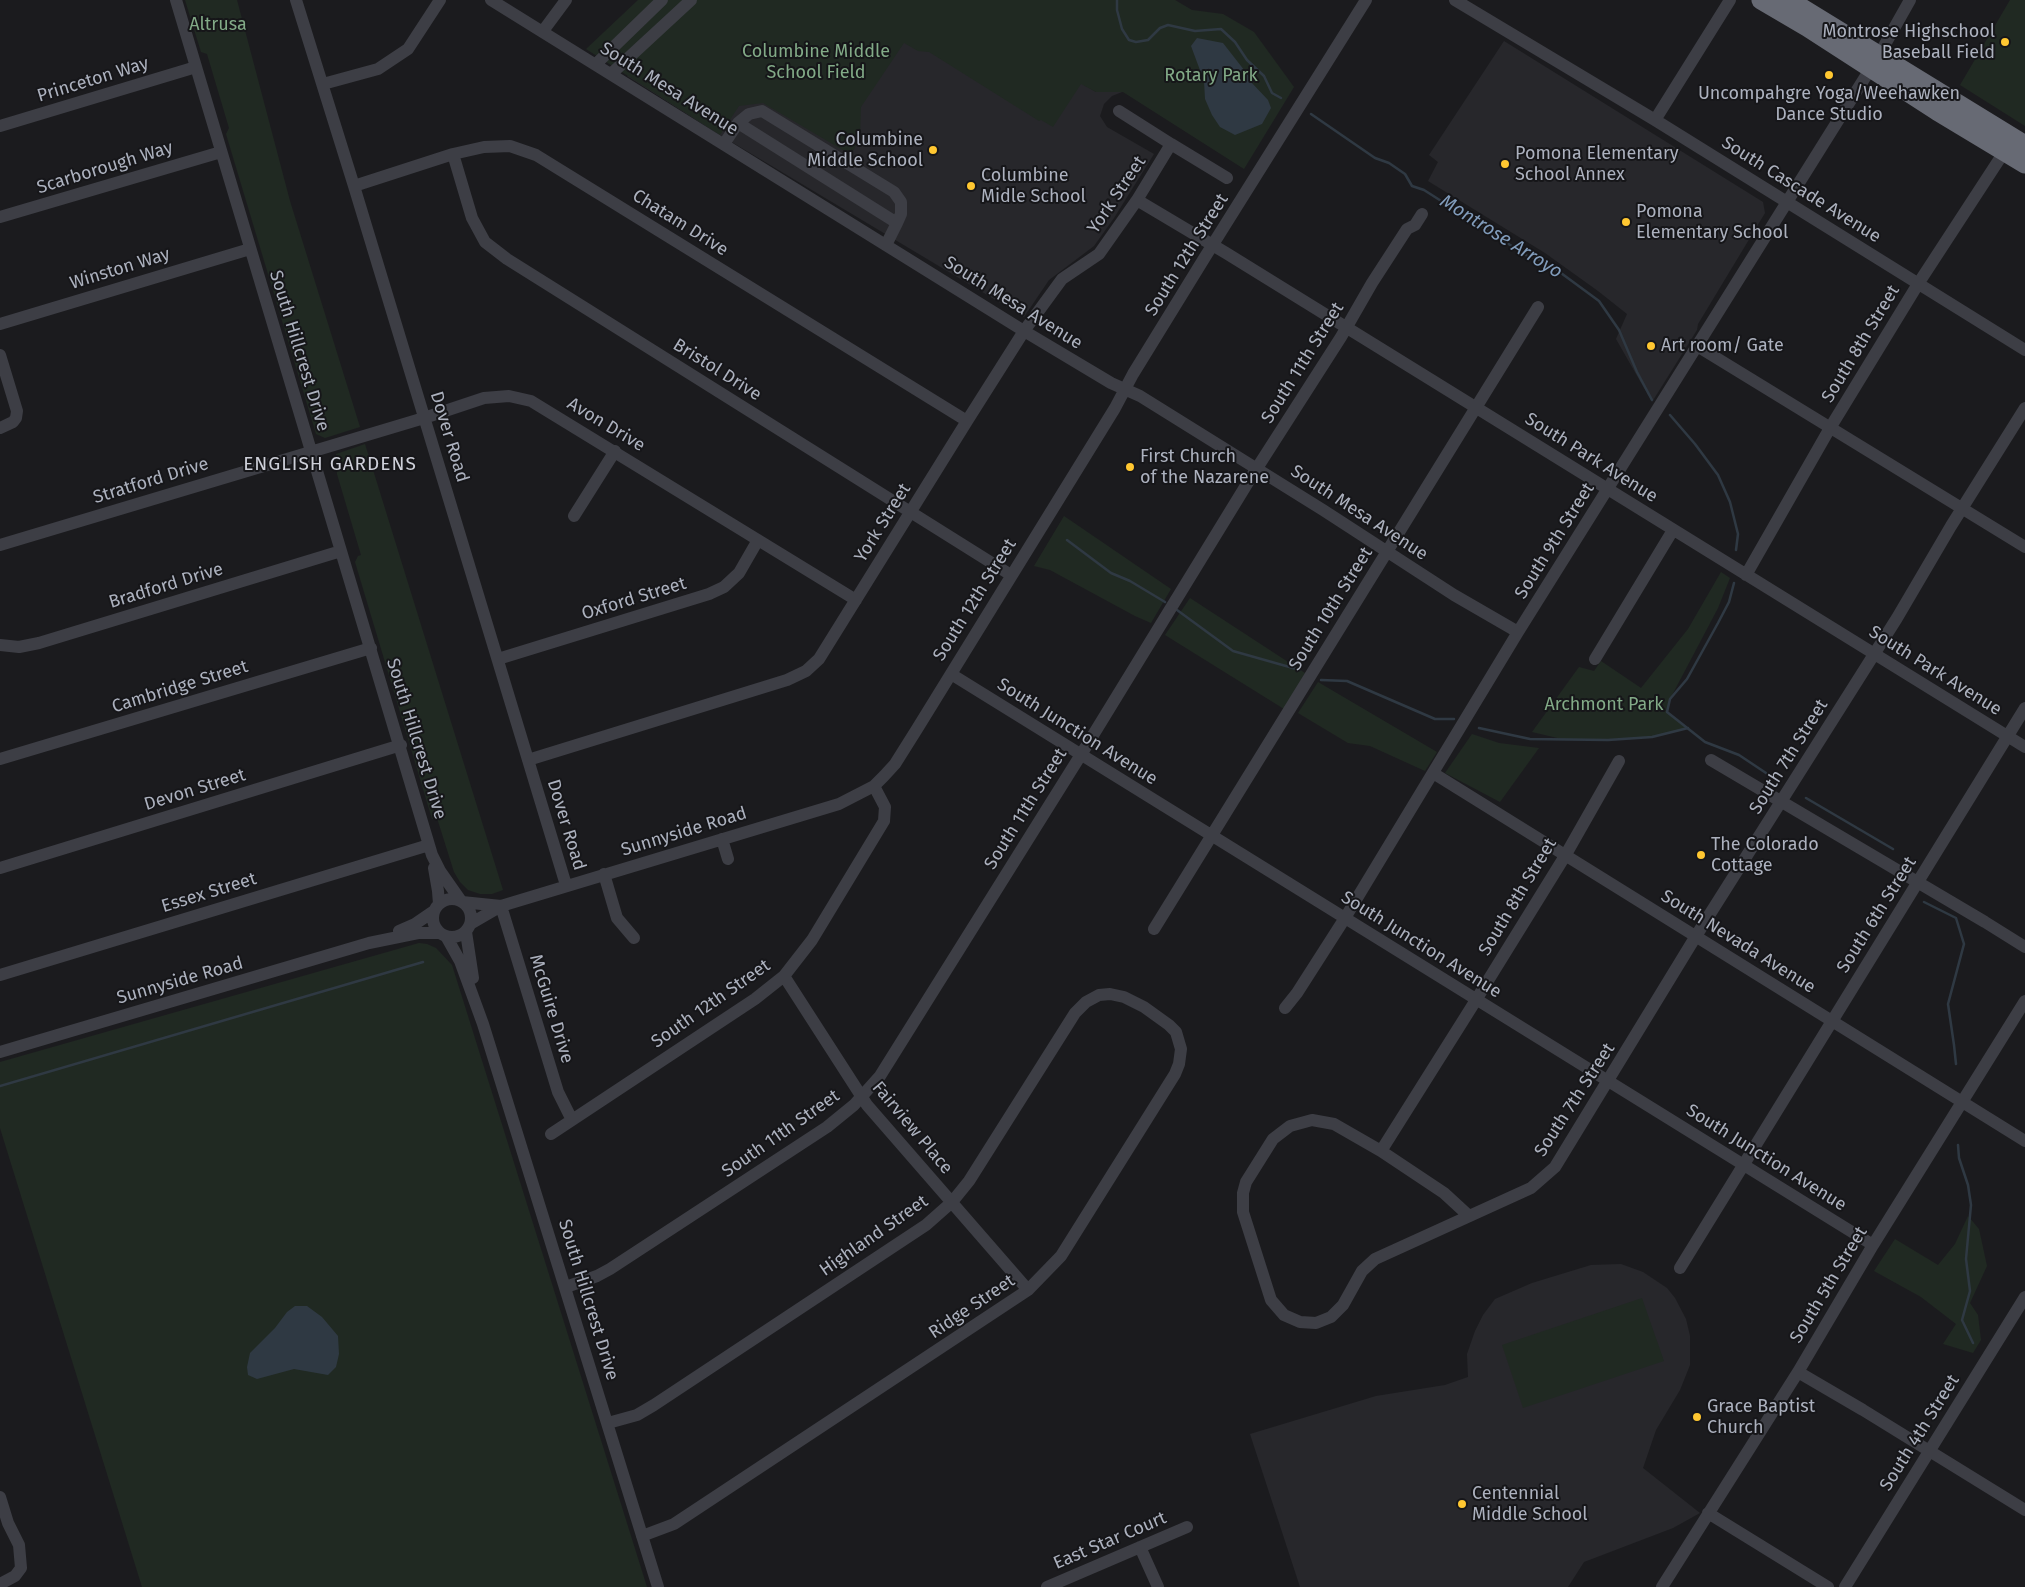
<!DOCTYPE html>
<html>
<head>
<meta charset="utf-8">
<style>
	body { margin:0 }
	canvas { display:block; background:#1b1b1e }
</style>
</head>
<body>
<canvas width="2025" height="1587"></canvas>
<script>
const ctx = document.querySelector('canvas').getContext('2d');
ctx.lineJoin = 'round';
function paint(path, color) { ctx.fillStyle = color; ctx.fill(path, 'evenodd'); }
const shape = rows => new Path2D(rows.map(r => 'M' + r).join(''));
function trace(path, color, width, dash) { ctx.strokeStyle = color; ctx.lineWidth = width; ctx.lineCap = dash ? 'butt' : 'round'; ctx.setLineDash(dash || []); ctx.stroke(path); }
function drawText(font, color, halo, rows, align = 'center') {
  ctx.font = font + ' "Fira Sans",sans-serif'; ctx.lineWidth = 4; ctx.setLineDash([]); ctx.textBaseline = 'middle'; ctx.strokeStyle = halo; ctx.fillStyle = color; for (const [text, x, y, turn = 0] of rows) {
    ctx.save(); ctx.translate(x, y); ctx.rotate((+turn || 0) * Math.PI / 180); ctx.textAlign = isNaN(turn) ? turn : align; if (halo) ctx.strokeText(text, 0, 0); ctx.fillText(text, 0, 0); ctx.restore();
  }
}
const built = shape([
	[705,0,952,7,1096,92,1122,92,1112,96,1104,104,1100,116,1107,127,1154,154,1114,218,1094,246,1049,280,1024,317,720,135,627,76],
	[1504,41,1763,202,1765,213,1698,324,1697,330,1652,402,1616,339,1627,314,1598,291,1545,253,1428,181,1438,162,1429,155],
	[1621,1264,1643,1272,1667,1288,1675,1298,1686,1319,1690,1336,1690,1365,1680,1390,1656,1430,1643,1468,1700,1513,1673,1528,1584,1562,1568,1587,1300,1587,1250,1434,1376,1396,1445,1385,1468,1377,1467,1354,1475,1331,1483,1315,1495,1299,1532,1283,1591,1265]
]);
const green = shape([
	[185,0,237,0,290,201,360,427,325,438,316,434,226,134,229,128,207,54,201,52],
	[638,0,1175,0,1192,10,1223,14,1254,32,1294,87,1244,169,1123,92,1096,92,1081,84,1053,127,1041,120,1039,121,929,52,918,51,904,43,861,107,860,138,851,155,763,103,739,106,720,135,586,49],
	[2010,0,2025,0,2025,126,1960,85],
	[365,444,503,890,492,894,480,894,468,890,460,882,454,872,437,818,432,819,355,562,358,556,361,555,337,474,336,454],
	[1064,516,1171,589,1151,623,1135,616,1050,570,1034,566],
	[1721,572,1730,578,1718,608,1670,699,1667,712,1688,728,1652,737,1608,740,1566,740,1532,732,1579,667,1594,671,1601,661,1641,688,1688,629],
	[1190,598,1305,673,1284,709,1165,635],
	[1318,682,1437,752,1425,771,1370,746,1348,743,1298,713],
	[1472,734,1499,743,1539,748,1500,802,1445,773],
	[419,943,427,944,436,948,452,965,647,1587,142,1587,0,1128,0,1062],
	[1968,1216,1979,1229,1987,1266,1970,1303,1978,1315,1981,1340,1973,1353,1943,1344,1956,1324,1921,1297,1874,1271,1895,1239,1938,1265,1955,1244],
	[1642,1298,1664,1361,1523,1408,1502,1345]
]);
const water = shape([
	[1197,38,1223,43,1248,75,1251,82,1268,100,1271,108,1262,124,1235,135,1220,127,1212,115,1205,99,1204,81,1191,46],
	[295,1306,307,1306,322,1317,338,1336,339,1354,336,1367,328,1375,294,1369,257,1379,248,1375,247,1367,250,1353,275,1328,287,1312]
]);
const stream = shape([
	[1117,0,1117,10,1122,29,1129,40,1136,42,1148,40,1160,28,1168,25,1195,31,1221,29,1235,42,1247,60,1264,76,1272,93,1281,98],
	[1311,114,1375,158,1389,163,1405,174,1412,186,1424,190,1529,257,1546,262,1599,301,1619,330,1637,372,1652,400],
	[1670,415,1695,444,1718,475,1730,502,1738,534,1736,550],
	[1067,540,1111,573,1130,581,1165,602],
	[1734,583,1729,602,1718,623,1687,679,1670,699,1667,712,1705,742,1739,755,1778,781],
	[1177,610,1233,651,1300,670],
	[1321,680,1347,681,1435,719,1454,719],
	[1479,728,1530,739,1608,740,1652,737,1688,728],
	[1806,798,1893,849],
	[1924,902,1956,918,1964,944,1948,1004,1954,1045,1956,1064],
	[0,1086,423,962],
	[1958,1145,1959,1158,1968,1185,1971,1205,1966,1259,1970,1291,1962,1320,1973,1343]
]);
const minor = shape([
	[176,0,432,855,440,871,461,901],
	[296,0,354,186,566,885],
	[491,0,1024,331,1111,383,1140,396,1323,510,1454,595,1518,632],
	[1455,0,1655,120,2025,350],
	[543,31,566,0],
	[596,64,662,0],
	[611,74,691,0],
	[323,84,378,69,408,49,440,0],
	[1119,111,1171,144],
	[1655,120,1730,0],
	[738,123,749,114,762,111,894,192,901,202,901,214,897,223],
	[0,126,196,67],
	[724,144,738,123,897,223,886,245],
	[453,154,472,218,485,242,507,259,1011,575],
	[354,186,453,154,484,147,510,146,536,155,967,421],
	[1137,200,1226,253,2025,747],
	[0,217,221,152],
	[0,324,250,249],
	[1697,346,2025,547],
	[0,355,17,411,16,418,13,422,0,428],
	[574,516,615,451],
	[0,545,424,418,484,398,509,396,531,401,856,600],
	[1746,575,1830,428,1918,284,2008,146],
	[0,645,19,647,39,643,341,551],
	[498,659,709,594,724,587,739,573,758,540],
	[1595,659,1673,530],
	[951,674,1873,1245],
	[0,759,371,648],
	[528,760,787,680,806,671,819,659,967,421,1024,331,1062,279,1099,254,1137,200,1171,144,1227,178],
	[1711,760,1985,922,2025,947],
	[1433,773,2025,1141],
	[722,839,728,859],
	[0,868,401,745],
	[434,868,438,891,439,904],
	[604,874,617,918,634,938],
	'433 918a19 19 0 1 1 38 0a19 19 0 1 1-38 0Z',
	[462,902,501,906],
	[501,906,558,1092,572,1120],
	[470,924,501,906,839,804,874,786,884,776,895,764,917,729,1115,408,1133,374,1205,257,1366,0],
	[1154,929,1538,307],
	[399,931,415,924,434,911],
	[466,932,473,978],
	[446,936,460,961,483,1024,658,1587],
	[0,975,429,845],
	[784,976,867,1105,1028,1290],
	[1285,1008,1297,993,1345,918,1518,632,1879,55,1910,0],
	[0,1052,369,943,418,933,440,933],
	[551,1134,755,999,784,976,812,940,884,821,885,807,874,786],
	[1381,1151,1471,1008,1565,856,1619,761],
	[1469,1216,1444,1193,1381,1151,1334,1124,1312,1120,1290,1126,1273,1139,1246,1182,1243,1193,1243,1212,1271,1300,1284,1315,1300,1322,1316,1323,1331,1317,1343,1305,1362,1271,1375,1259,1531,1188,1555,1167,1696,936,1897,618,1951,526,2025,408],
	[1680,1268,2025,708],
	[566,1287,597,1276,610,1269,827,1127,854,1105,880,1076,1087,745,1250,479,1341,337,1372,283,1407,229,1415,225,1422,214],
	[1798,1372,1863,1410,2025,1510],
	[608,1423,637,1415,654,1405,926,1225,952,1202,969,1181,1075,1013,1086,1002,1099,995,1110,994,1124,997,1144,1007,1169,1025,1176,1032,1181,1049,1179,1064,1175,1074,1061,1256,1028,1290,674,1524,642,1536],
	[0,1497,8,1523,19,1545,21,1568,15,1576,0,1584],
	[1708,1513,1828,1587],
	[1140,1547,1158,1587],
	[1047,1587,1187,1527],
	[1662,1587,1798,1372,1873,1245,2025,1001],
	[1845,1587,2025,1297]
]);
const highway = shape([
	[1761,0,1807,27,1937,111,2025,164],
	[1789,0,2025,145]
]);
const markers = [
	[2005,42,5,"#ffc731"],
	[1829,75,5,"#ffc731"],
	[933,150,5,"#ffc731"],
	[1505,164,5,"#ffc731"],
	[971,186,5,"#ffc731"],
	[1626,222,5,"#ffc731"],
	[1651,346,5,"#ffc731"],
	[1130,467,5,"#ffc731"],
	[1701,855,5,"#ffc731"],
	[1697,1417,5,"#ffc731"],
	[1462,1504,5,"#ffc731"]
];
const parkNames = [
	["Altrusa",218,25],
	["Columbine Middle",816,52],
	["School Field",816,73],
	["Rotary Park",1211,76],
	["Archmont Park",1604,705]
];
const poiNames = [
	["Montrose Highschool",1995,32,"right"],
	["Baseball Field",1995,53,"right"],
	["Uncompahgre Yoga/Weehawken",1829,94,"center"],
	["Dance Studio",1829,115,"center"],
	["Columbine",923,140,"right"],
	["Middle School",923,161,"right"],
	["Pomona Elementary",1515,154],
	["School Annex",1515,175],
	["Columbine",981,176],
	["Midle School",981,197],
	["Pomona",1636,212],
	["Elementary School",1636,233],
	["Art room/ Gate",1661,346],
	["First Church",1140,457],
	["of the Nazarene",1140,478],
	["The Colorado",1711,845],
	["Cottage",1711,866],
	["Grace Baptist",1707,1407],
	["Church",1707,1428],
	["Centennial",1472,1494],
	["Middle School",1472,1515]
];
const streetNames = [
	["Princeton Way",93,80,-17],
	["South Mesa Avenue",669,89,32],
	["Scarborough Way",105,168,-17],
	["South Cascade Avenue",1801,190,32],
	["York Street",1117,195,-56],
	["Chatam Drive",680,223,32],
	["South 12th Street",1187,255,-58],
	["Winston Way",120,269,-17],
	["South Mesa Avenue",1013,303,32],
	["South 8th Street",1861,344,-59],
	["South Hillcrest Drive",299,351,73],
	["South 11th Street",1303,363,-58],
	["Bristol Drive",717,370,32],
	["Avon Drive",606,425,31],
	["Dover Road",449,437,73],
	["South Park Avenue",1591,458,32],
	["Stratford Drive",151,481,-17],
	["South Mesa Avenue",1359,513,33],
	["York Street",883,523,-58],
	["South 9th Street",1555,541,-58],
	["Bradford Drive",166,586,-17],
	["Oxford Street",634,599,-17],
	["South 12th Street",975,600,-58],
	["South 10th Street",1331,609,-58],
	["South Park Avenue",1935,671,32],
	["Cambridge Street",180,687,-17],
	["South Junction Avenue",1077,732,32],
	["South Hillcrest Drive",416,739,73],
	["South 7th Street",1789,757,-58],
	["Devon Street",195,790,-17],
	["South 11th Street",1026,809,-58],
	["Dover Road",566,825,73],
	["Sunnyside Road",684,832,-17],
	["Essex Street",209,893,-17],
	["South 8th Street",1518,897,-59],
	["South 6th Street",1877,915,-58],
	["South Nevada Avenue",1738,942,32],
	["South Junction Avenue",1421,945,32],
	["Sunnyside Road",180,981,-16],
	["South 12th Street",711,1004,-35],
	["McGuire Drive",551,1009,73],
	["South 7th Street",1575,1100,-57],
	["Fairview Place",912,1128,50],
	["South 11th Street",781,1134,-35],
	["South Junction Avenue",1766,1158,32],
	["Highland Street",874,1236,-35],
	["South 5th Street",1829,1285,-59],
	["South Hillcrest Drive",588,1300,73],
	["Ridge Street",972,1307,-34],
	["South 4th Street",1920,1433,-58],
	["East Star Court",1110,1541,-23]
];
const waterNames = [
	["Montrose Arroyo",1501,237,32]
];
const neighbourhoodNames = [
	["ENGLISH GARDENS",330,465]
];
paint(built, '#27272b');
paint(green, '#202922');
paint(water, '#2f3943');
trace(stream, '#2f3943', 2.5);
trace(minor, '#3d3e45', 12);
trace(highway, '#676a74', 19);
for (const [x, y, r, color] of markers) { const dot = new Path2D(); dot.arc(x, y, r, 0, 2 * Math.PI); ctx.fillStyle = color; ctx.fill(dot); trace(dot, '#161619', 2); }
drawText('18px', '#82aa87', '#161619', parkNames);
drawText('18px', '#acb1be', '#161619', poiNames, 'left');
drawText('18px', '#acb1be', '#161619', streetNames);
drawText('italic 19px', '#819cbb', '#161619', waterNames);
ctx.letterSpacing = '1px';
drawText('19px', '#ced0d9', '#161619', neighbourhoodNames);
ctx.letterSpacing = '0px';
</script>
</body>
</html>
